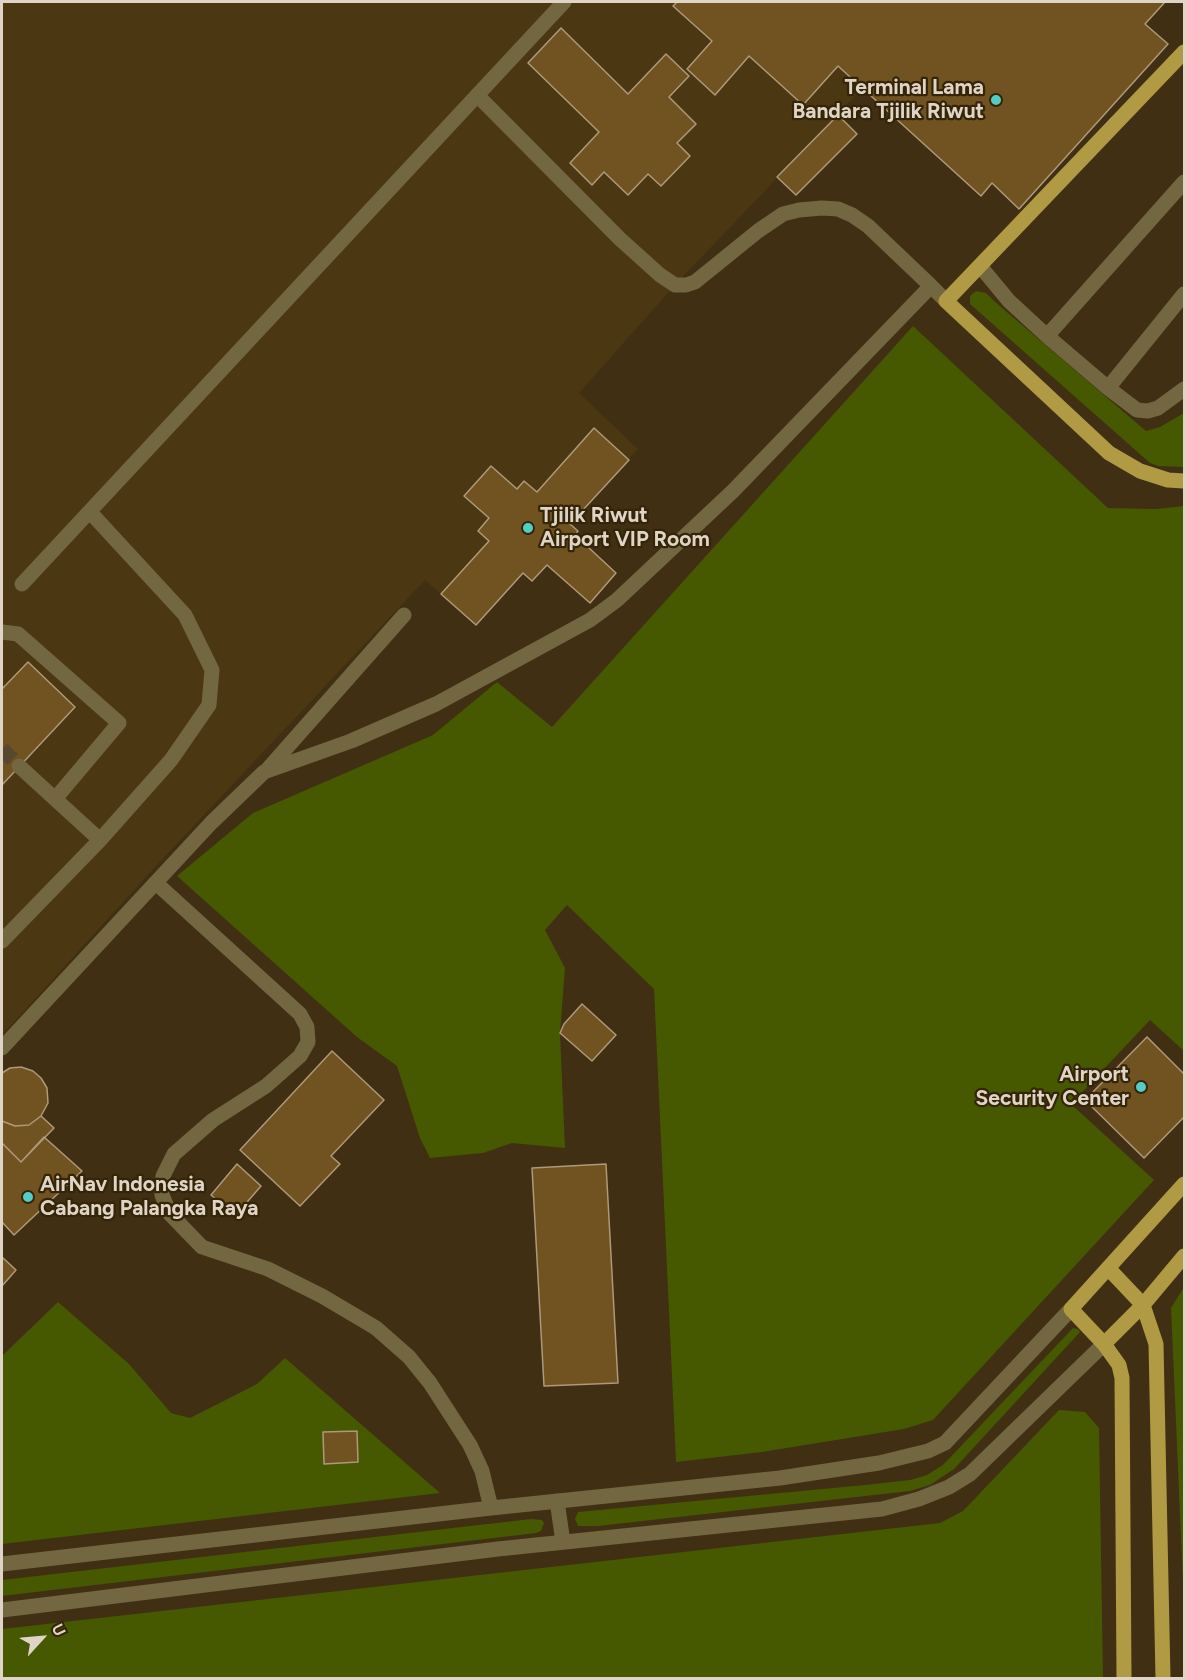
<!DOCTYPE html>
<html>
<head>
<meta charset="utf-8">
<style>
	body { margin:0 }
	#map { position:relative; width:1186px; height:1680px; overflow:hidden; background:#402f13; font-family:Figtree,sans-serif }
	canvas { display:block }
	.frame { position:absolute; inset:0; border:3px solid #dfd4c5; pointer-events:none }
	.north { position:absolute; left:12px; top:1608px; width:60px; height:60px; -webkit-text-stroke:4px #352508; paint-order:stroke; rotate:64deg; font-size:16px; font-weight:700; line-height:24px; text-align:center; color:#dfd4c5 }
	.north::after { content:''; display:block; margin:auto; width:21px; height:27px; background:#dfd4c5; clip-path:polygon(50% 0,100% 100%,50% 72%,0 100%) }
</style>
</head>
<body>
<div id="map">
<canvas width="1186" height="1680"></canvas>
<div class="frame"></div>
<div class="north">U</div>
</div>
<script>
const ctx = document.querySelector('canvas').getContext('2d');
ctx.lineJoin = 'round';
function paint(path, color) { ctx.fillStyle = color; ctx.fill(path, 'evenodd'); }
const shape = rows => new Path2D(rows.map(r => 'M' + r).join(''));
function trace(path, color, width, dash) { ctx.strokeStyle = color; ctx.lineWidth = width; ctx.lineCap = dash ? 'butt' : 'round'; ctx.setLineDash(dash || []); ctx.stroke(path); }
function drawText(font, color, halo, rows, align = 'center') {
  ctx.font = font + ' Figtree,sans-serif'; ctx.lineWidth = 4.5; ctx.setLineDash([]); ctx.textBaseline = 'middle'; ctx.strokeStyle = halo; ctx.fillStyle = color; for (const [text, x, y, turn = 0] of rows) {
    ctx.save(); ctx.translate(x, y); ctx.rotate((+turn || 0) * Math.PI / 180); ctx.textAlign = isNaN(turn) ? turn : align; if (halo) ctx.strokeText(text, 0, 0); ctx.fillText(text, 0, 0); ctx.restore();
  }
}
const built = shape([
	[2,2,1165,2,1145,24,1168,44,1019,209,992,184,981,196,862,89,675,285,579,393,638,449,571,524,578,531,575,536,616,573,590,603,547,565,532,581,522,573,476,625,425,580,156,866,2,1035]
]);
const green = shape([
	[976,291,986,293,994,301,1146,431,1160,427,1184,413,1184,467,1158,466,1150,463,970,304,970,296],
	[913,326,1108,508,1156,509,1184,506,1184,1051,1150,1020,1071,1104,1154,1180,933,1420,904,1429,762,1452,676,1462,654,989,567,905,545,930,565,968,560,1033,565,1148,512,1143,483,1153,430,1158,420,1138,397,1066,357,1037,177,876,253,813,433,735,497,682,552,727],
	[1184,1287,1184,1606,1171,1308],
	[58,1302,129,1364,171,1413,190,1418,257,1384,285,1358,440,1493,2,1544,2,1356],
	[1073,1328,1078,1329,1080,1332,954,1469,930,1485,910,1491,598,1526,578,1526,575,1519,578,1512,865,1485,910,1480,927,1475,943,1465],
	[1059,1410,1085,1412,1099,1428,1103,1678,2,1678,2,1629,940,1523,963,1511],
	[531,1519,542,1520,544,1523,541,1531,536,1533,2,1596,2,1580]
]);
const building = shape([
	[677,2,1165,2,1145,24,1168,44,1019,209,992,183,981,196,838,66,803,105,749,56,715,95,687,69,712,41,673,6,677,2],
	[561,28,628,94,666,54,689,76,669,97,696,124,677,143,690,156,661,186,648,174,628,195,604,172,592,185,570,163,599,132,528,63,561,28],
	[838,115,857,134,796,195,777,177,838,115],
	[594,428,629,460,570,524,578,531,575,535,616,573,590,603,547,565,532,581,523,573,476,625,441,594,489,541,478,531,489,518,464,496,491,466,517,489,524,481,537,492,594,428],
	[28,662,75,707,2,785,2,689,28,662],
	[582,1004,616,1035,592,1061,560,1033,564,1024,582,1004],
	[1147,1037,1184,1074,1184,1117,1144,1158,1085,1100,1147,1037],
	[332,1051,384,1100,331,1156,340,1164,300,1206,240,1150,332,1051],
	[21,1067,33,1071,41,1078,47,1088,48,1103,41,1116,29,1125,15,1126,2,1121,2,1073,10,1068,21,1067],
	[41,1116,54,1128,21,1162,2,1143,2,1121,15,1126,29,1125,41,1116],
	[44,1137,82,1171,14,1235,2,1222,2,1143,21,1162,44,1137],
	[237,1164,261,1186,235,1216,211,1195,237,1164],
	[606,1164,618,1383,544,1386,532,1168,606,1164],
	[2,1257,16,1270,2,1286,2,1257],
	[357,1431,358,1462,324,1464,323,1432,357,1431]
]);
const minorTunnel = shape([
	[2,749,19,766]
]);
const minor = shape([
	[477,95,620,239,660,275,675,285,686,285,695,282,758,231,783,214,799,210,822,208,838,209,852,215,868,226,931,286],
	[980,266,1009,301,1047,336,1184,182],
	[1047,336,1108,388,1137,410,1148,411,1158,408,1184,389],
	[1108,388,1184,294],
	[22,584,564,2],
	[2,632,18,634,119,723,55,799],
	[19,766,100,840],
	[267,770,404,615],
	[156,883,300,1014,307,1027,308,1042,300,1056,266,1086,213,1120,174,1154,163,1176,162,1195,170,1214,202,1247,268,1269,322,1296,376,1328,409,1357,430,1383,470,1445,482,1471,491,1508],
	[2,941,100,840,171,760,209,705,212,670,185,615,90,512],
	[2,1048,211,823,264,772,351,741,436,704,590,620,617,600,733,491,931,286,946,301],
	[557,1501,563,1542],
	[2,1564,491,1508,780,1478,879,1463,928,1451,945,1443,1071,1309],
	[2,1610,498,1549,882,1509,919,1499,949,1487,970,1474,1104,1344]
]);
const major = shape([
	[1184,52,946,301,1109,453,1140,471,1168,480,1184,481],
	[1108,1268,1143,1305,1156,1344,1163,1678],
	[1104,1344,1143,1305,1184,1256],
	[1124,1678,1122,1378,1119,1365,1104,1344,1071,1309,1184,1184]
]);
const markers = [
	[996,100,6,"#54cdc7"],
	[528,528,6,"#54cdc7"],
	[1141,1087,6,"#54cdc7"],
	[28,1197,6,"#54cdc7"]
];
const poiNames = [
	["Terminal Lama",984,88],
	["Bandara Tjilik Riwut",984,112],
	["Tjilik Riwut",540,516,"left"],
	["Airport VIP Room",540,540,"left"],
	["Airport",1129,1075],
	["Security Center",1129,1099],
	["AirNav Indonesia",40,1185,"left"],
	["Cabang Palangka Raya",40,1209,"left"]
];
paint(built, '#4c3713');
paint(green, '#465800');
paint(building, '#715321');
trace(building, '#ae997b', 1.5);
trace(minorTunnel, '#58482e', 15, [15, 8]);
trace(minor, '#726740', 15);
trace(major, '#b19a44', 15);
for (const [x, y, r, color] of markers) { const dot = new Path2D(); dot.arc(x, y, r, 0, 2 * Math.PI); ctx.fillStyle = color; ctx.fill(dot); trace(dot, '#352508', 2); }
drawText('bold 21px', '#dfd4c5', '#352508', poiNames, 'right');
</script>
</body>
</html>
